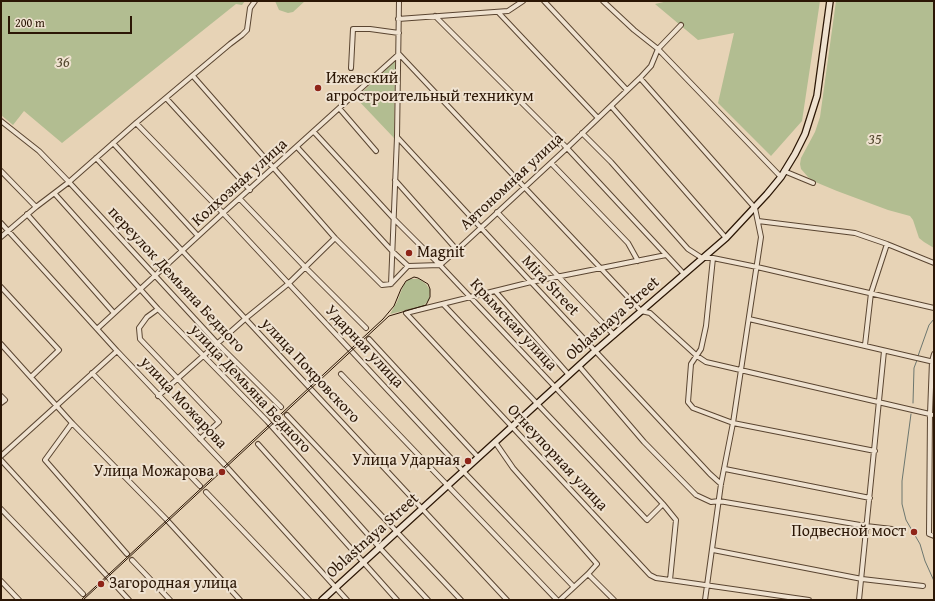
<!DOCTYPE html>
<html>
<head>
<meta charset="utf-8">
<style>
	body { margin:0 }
	#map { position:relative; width:935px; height:601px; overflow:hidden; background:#e7d3b6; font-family:"Gentium Book Plus",serif }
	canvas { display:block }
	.frame { position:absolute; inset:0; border:2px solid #2b1605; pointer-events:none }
	.scale { position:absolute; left:8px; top:16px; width:124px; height:18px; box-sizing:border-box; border:2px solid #2b1605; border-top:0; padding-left:5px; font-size:12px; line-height:14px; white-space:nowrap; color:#2b1605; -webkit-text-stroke:3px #efe2d0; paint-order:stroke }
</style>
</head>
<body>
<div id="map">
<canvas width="935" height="601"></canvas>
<div class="frame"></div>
<div class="scale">200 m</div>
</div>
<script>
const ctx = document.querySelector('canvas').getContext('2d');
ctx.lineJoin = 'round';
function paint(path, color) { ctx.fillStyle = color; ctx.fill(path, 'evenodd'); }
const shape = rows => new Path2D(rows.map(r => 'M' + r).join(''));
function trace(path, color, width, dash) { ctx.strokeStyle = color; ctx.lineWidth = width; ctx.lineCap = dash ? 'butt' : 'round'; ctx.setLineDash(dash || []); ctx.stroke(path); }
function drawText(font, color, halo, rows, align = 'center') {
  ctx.font = font + ' "Gentium Book Plus",serif'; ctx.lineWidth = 4; ctx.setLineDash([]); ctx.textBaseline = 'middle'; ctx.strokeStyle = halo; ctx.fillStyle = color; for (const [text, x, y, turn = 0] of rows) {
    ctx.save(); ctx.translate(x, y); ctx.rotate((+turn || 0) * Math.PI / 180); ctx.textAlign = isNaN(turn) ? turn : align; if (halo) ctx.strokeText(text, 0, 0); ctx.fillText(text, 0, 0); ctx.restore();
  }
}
const green = shape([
	[1,1,245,1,242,5,236,4,62,143,24,111,13,125,1,115],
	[275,1,305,1,293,12,288,13,279,10],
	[668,1,820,1,802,121,771,156,718,103,734,33,698,40,655,4],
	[836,1,934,1,934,248,924,242,919,238,913,220,910,216,888,210,837,191,813,181,808,177,801,169,800,164,801,158,815,132,820,117],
	[395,61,394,138,356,98],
	[409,279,419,279,426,284,430,290,429,300,423,306,390,314,397,302,404,284]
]);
const stream = shape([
	[918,356,929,325,934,319],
	[913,403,914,368,917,360],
	[911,414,902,481,902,504,906,520,920,544,925,561,934,581]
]);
const minor = shape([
	[544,1,627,90],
	[603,1,634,30,658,49,781,177],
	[498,12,598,118],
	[435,16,567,148,684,274],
	[398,19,508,11,523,1],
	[399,54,641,311,650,313,697,356,706,362,934,415],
	[351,68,353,29,370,29,399,33],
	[193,76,335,238,382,285,391,284],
	[640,78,755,208,761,237,733,423,721,484,705,600],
	[166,98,250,190],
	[611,106,726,238],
	[339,108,376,151],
	[1,121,39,151,69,182,217,343,281,407],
	[136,123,223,213,463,471,574,587],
	[314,132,394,219,440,265,555,387,663,504,676,520,670,580],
	[582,133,611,162,688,249,702,258,713,258,757,267,934,308],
	[397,137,531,282,710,474,721,484],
	[113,143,198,236],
	[297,147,393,252,408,266],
	[96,158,507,600],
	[551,163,628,243,638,261],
	[1,171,36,207],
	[784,171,813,183],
	[395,180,457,250],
	[55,194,158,309,267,421,379,547,428,600],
	[240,199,305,267,366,328],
	[497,212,614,335],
	[27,214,114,313],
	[758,221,855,233,887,244,934,263],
	[1,223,117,351,225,465,347,600],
	[1,237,36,207,69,182,136,123,230,44,242,35,247,30,250,8,255,1],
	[666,255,531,282,406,313,650,575,656,578,670,580,809,600],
	[713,258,706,326,701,349,691,364,688,402,693,408,733,423,875,451],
	[391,284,408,266,440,265,457,250,567,148,640,78,651,66,658,49,681,25],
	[391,284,397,137,399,1],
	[1,287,59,350,31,377],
	[495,291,569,375],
	[443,304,647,520,663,504],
	[158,309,147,317,139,328,140,339,219,422,200,439],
	[749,319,934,362],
	[97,329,223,213,399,54],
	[369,339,478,457],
	[1,344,72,423,166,519,240,600],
	[865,345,871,293,887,244],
	[934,354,932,361,930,414,929,534,934,536],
	[579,366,644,442,696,495,711,502,719,501,866,526,892,529],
	[92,373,200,486],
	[341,374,557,600],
	[1,396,5,400,1,403],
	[158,396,245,319,288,284,335,238],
	[287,415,461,600],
	[72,423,45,460,127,554],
	[495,442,513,468,597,564,588,574,560,600],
	[258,444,397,600],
	[1,456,117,351],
	[1,460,129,600],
	[725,469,870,498],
	[206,492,309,600],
	[1,509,83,594],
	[713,550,862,579,923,586],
	[132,560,170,600],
	[588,574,614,600],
	[1,581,19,600],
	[859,600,884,351]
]);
const secondary = shape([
	[322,600,595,351,726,238,767,194,781,177,795,154,805,134,817,96,830,1]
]);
const tram = shape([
	[81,600,383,319,394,306,401,289,406,281,414,277,418,278,428,284,430,289,430,297,426,305,389,316,83,600]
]);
const markers = [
	[318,88,4,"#8f2418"],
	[409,253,4,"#8f2418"],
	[468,461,4,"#8f2418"],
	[222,472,4,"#8f2418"],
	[914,532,4,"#8f2418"],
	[101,584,4,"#8f2418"]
];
const parkNames = [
	["36",63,63],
	["35",875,140]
];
const poiNames = [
	["Ижевский",326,79],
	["агростроительный техникум",326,97],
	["Magnit",417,253],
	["Улица Ударная",460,461,"right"],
	["Улица Можарова",214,472,"right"],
	["Подвесной мост",906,532,"right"],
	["Загородная улица",109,584]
];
const streetNames = [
	["Автономная улица",512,182,-43],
	["Колхозная улица",240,183,-42],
	["переулок Демьяна Бедного",176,280,47],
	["Mira Street",550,286,47],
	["Oblastnaya Street",613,319,-41],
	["Крымская улица",513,325,47],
	["Ударная улица",364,347,47],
	["улица Покровского",310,371,47],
	["улица Демьяна Бедного",250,389,47],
	["улица Можарова",183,403,47],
	["Огнеупорная улица",557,458,47],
	["Oblastnaya Street",373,536,-42]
];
paint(green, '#b2bd91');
trace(stream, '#6c766f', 1);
trace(minor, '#5a4531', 6);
trace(secondary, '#2b1605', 8);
trace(minor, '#efe2d0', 4);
trace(secondary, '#efe2d0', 5.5);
trace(tram, '#2b1605', 1);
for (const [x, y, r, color] of markers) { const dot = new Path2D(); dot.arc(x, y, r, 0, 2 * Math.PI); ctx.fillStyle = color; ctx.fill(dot); trace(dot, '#efe2d0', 1.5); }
drawText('italic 16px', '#54482f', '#efe2d0', parkNames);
drawText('16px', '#2b1605', '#efe2d0', poiNames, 'left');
drawText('16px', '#2b1605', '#efe2d0', streetNames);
</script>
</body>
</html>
